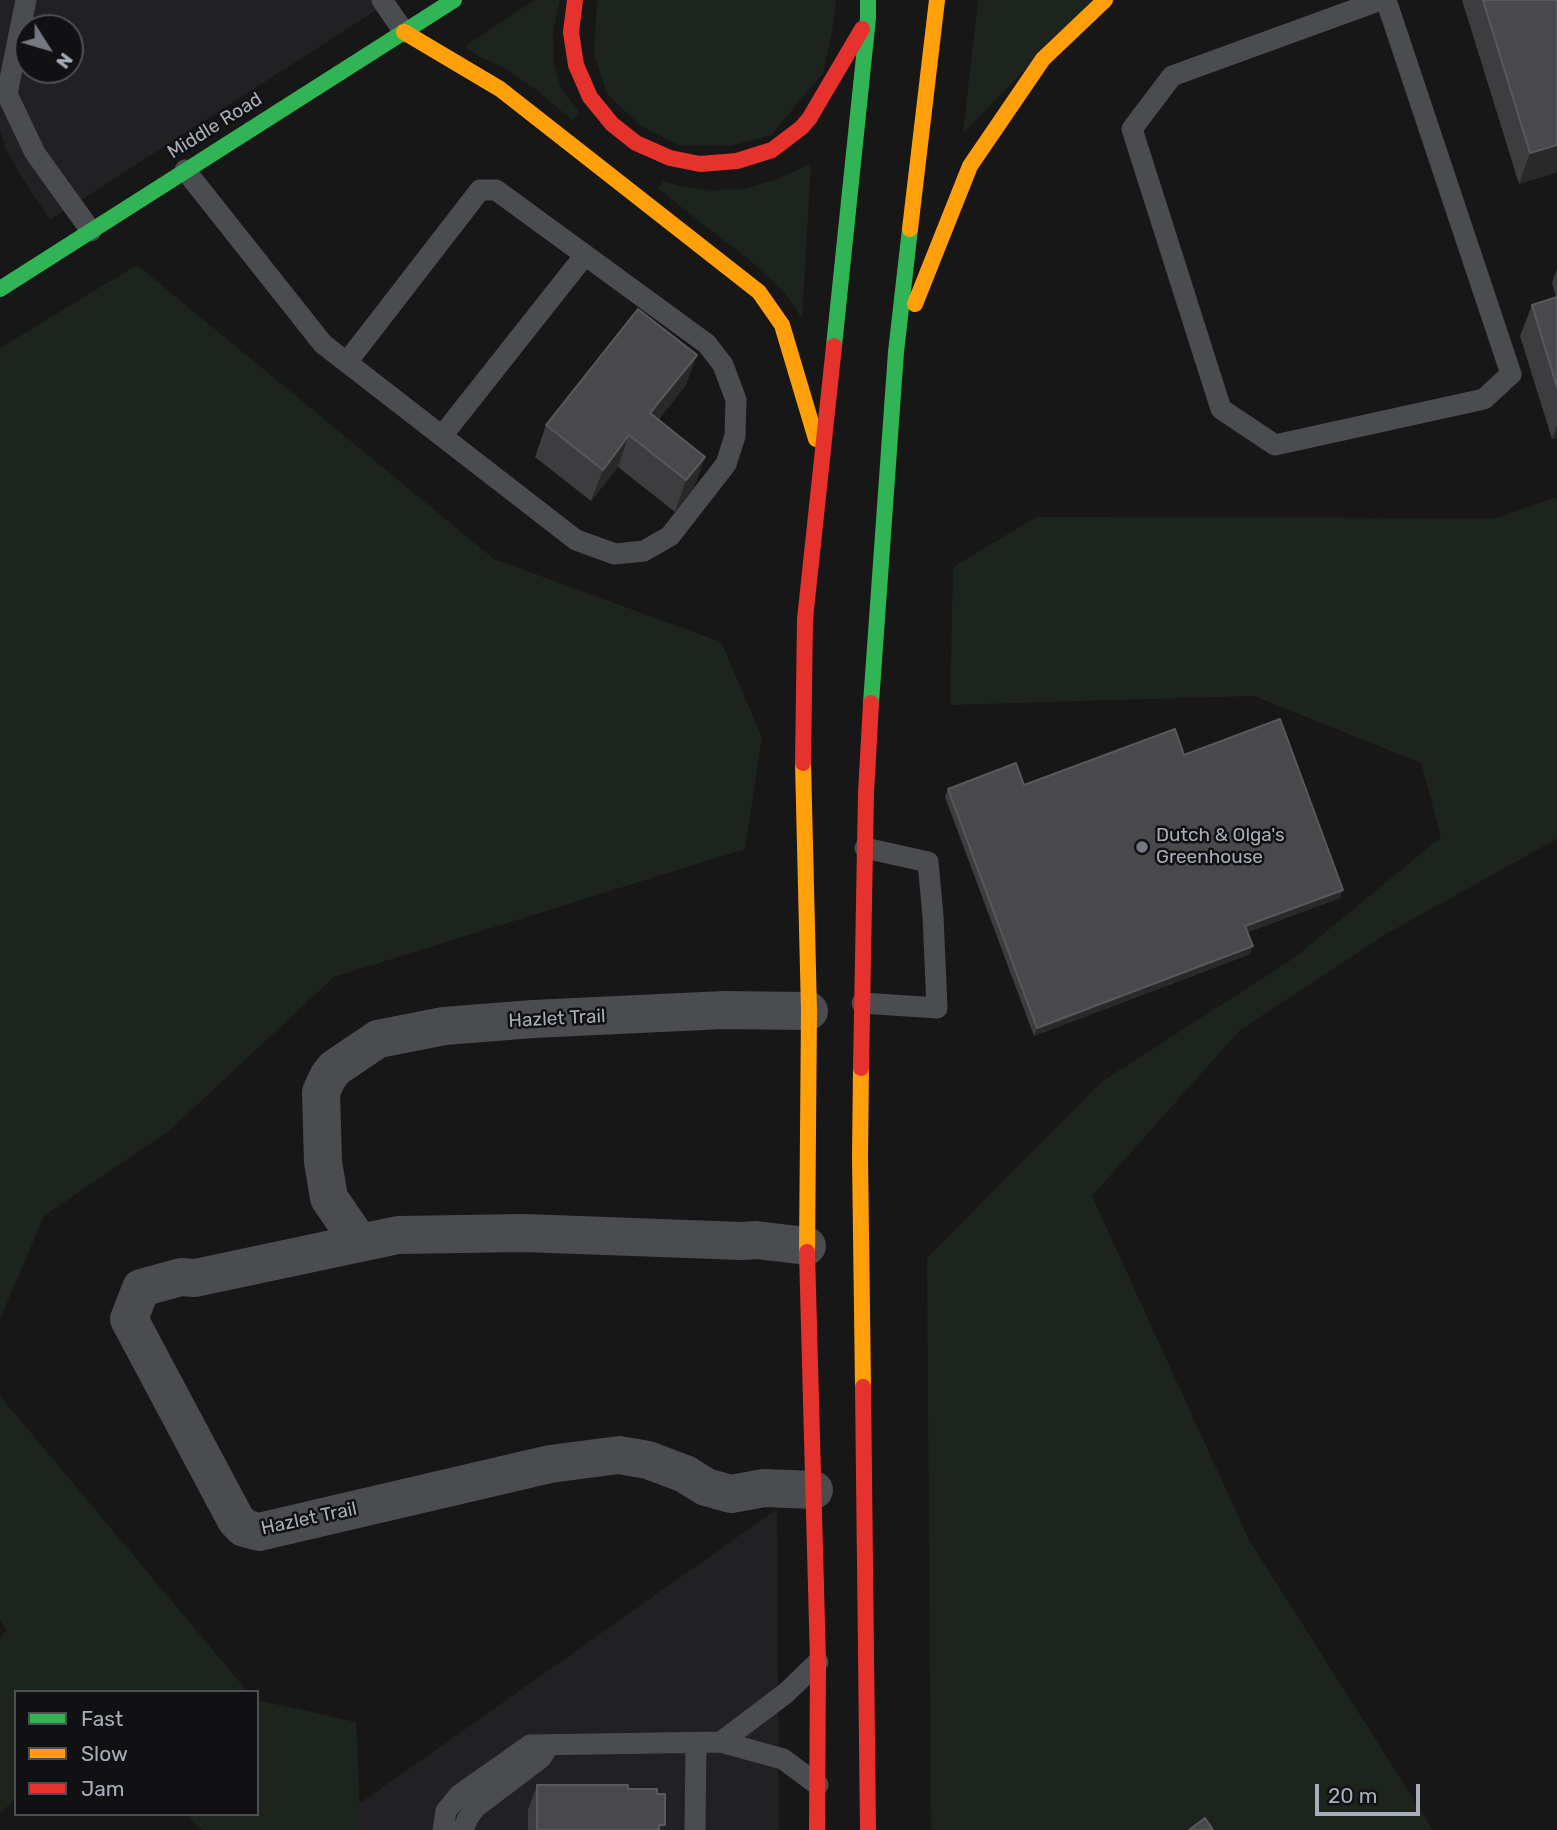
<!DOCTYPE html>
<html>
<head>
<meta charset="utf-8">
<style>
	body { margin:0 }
	#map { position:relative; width:1557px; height:1830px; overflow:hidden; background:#171717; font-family:Rubik,sans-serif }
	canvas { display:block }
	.legend { position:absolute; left:14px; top:1690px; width:245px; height:126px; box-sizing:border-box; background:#111113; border:2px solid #4d4f55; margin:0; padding:9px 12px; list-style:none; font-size:21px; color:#a8adb8 }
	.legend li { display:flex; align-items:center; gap:14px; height:35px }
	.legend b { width:35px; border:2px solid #4d4f55 }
	.north { position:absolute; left:14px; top:14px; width:70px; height:70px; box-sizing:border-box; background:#111113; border:2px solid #4d4f55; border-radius:50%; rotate:127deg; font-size:19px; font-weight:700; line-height:28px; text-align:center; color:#a8adb8 }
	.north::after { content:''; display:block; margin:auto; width:24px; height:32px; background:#757880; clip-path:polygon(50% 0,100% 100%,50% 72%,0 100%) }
	.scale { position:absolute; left:1315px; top:1784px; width:105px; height:32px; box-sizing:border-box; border:4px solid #a8adb8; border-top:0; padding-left:9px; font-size:21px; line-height:24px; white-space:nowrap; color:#a8adb8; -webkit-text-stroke:5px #111113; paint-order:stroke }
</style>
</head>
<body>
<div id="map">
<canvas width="1557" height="1830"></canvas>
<ul class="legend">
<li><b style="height:9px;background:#30b455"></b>Fast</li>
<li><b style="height:9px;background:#ff9f0a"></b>Slow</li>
<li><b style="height:9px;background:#e5322d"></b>Jam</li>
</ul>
<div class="north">N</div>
<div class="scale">20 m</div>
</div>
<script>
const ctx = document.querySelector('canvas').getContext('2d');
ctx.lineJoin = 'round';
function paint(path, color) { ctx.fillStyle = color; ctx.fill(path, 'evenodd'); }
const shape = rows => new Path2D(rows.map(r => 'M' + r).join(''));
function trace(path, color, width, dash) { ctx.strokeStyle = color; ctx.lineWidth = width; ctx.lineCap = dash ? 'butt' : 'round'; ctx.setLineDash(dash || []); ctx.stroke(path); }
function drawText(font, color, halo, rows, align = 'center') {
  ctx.font = font + ' Rubik,sans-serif'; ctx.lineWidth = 5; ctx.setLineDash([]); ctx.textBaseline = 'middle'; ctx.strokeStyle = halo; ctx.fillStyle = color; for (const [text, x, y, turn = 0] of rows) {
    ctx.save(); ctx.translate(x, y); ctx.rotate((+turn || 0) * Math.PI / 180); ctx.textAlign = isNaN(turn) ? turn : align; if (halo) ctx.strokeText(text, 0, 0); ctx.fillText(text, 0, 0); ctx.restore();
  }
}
const built = shape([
	[0,0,392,0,50,220,16,168,5,147,0,129],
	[28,28,70,28,70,70,28,70],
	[777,1509,779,1830,360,1830,359,1804]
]);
const green = shape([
	[534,0,560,0,553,31,554,64,561,89,580,113,572,120,539,92,503,67,478,56,465,46],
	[597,0,836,0,832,33,823,73,771,135,731,146,681,146,641,126,607,94,594,53],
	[978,0,1094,0,963,133],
	[811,164,802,318,783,291,753,263,657,188,664,181,679,186,710,190,745,189,780,178],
	[137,265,494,559,721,642,762,737,745,849,334,977,170,1130,44,1216,0,1319,0,348],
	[1557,497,1557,839,1388,933,1240,1030,1092,1196,1249,1540,1433,1830,931,1830,927,1258,1101,1082,1294,958,1441,837,1421,763,1254,696,950,705,953,567,1036,517,1496,518],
	[0,1396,248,1692,16,1692,16,1799,0,1813,0,1637,7,1630,0,1620],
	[257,1700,356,1722,361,1830,202,1830,185,1814,257,1814]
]);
const lane = shape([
	[26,0,7,94,35,153,91,231],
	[382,0,404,32],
	[1381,0,1172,76,1132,129,1221,409,1275,445,1484,399,1511,374,1386,0],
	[185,170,323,344,576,540,615,554,644,551,670,536,726,464,735,436,736,400,723,365,707,344,496,190,480,190,347,362],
	[442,436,585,255],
	[862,1003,937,1008,933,916,928,862,865,848],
	[721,1742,786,1693,818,1662],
	[443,1830,446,1811,459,1795,530,1745,721,1742,783,1759,818,1785],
	[463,1830,468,1818,475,1808,541,1758,549,1745],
	[695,1830,696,1743]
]);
const street = shape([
	[359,1242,329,1198,323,1162,321,1092,328,1077,335,1068,378,1039,444,1026,533,1019,724,1010,809,1011],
	[807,1246,756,1240,742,1241,524,1233,398,1235,195,1278,181,1277,141,1288,129,1319,236,1520,244,1528,259,1532,550,1464,619,1455,648,1460,685,1474,706,1487,731,1494,764,1488,814,1490]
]);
const fast = shape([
	[0,289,454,0],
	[834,346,868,18,868,0],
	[871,703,896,352,910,229]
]);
const slow = shape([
	[404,32,500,89,759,292,782,325,816,439],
	[910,229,937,0],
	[915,304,970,166,1043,59,1105,0],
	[803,763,809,1011,807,1252],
	[861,1068,860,1157,863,1387]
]);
const jam = shape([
	[575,0,571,32,576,65,590,97,612,124,636,143,670,158,700,164,737,161,772,150,801,128,809,119,862,29],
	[803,763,805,619,834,346],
	[861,1068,866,793,871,703],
	[807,1252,818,1662,817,1830],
	[863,1387,868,1830]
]);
const wall = shape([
	[1462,0,1557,0,1557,172,1519,184],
	[1557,269,1557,438,1552,439,1520,336,1532,305,1556,297,1552,283],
	[697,355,685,386,658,420,694,488,675,512,618,467,591,501,535,457,546,425],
	[1184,755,1340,898,1248,932,1250,954,1034,1036,945,797,948,789,1024,785],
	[537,1785,628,1789,657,1794,663,1830,528,1830,528,1810]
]);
const shadedWall = shape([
	[1557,145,1557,172,1519,184,1530,153],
	[697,355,685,386,639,445,650,413],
	[1557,425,1557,438,1552,439],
	[629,435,618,467,591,501,603,470],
	[705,457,694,488,675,512,686,480],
	[1343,890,1340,898,1242,934,1245,926],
	[1253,946,1250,954,1034,1036,1037,1028],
	[659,1825,665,1825,663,1830,657,1830]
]);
const building = shape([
	[1483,0,1557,0,1557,145,1530,153,1483,0],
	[1557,297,1557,387,1532,305,1557,297],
	[638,309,697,355,650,413,705,457,686,480,629,435,603,470,546,425,638,309],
	[1280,719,1343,890,1245,926,1253,946,1037,1028,948,789,1016,763,1024,785,1175,729,1184,755,1280,719],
	[537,1785,628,1785,628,1789,657,1789,657,1794,665,1794,665,1825,659,1825,659,1830,537,1830,537,1785],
	[1205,1818,1213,1830,1189,1830,1205,1818]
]);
const markers = [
	[1142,847,7,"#757880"]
];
const streetNames = [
	["Middle Road",215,126,-32],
	["Hazlet Trail",557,1019,-3],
	["Hazlet Trail",309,1519,-12]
];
const poiNames = [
	["Dutch & Olga's",1156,836],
	["Greenhouse",1156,858]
];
paint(built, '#212123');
paint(green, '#1d241e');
trace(lane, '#4b4c50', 21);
trace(street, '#4b4c50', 38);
trace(fast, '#30b455', 16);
trace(slow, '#ff9f0a', 16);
trace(jam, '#e5322d', 16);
paint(wall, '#3d3d3f');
paint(shadedWall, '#29292a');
paint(building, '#49494c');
trace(building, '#58595d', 2);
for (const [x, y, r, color] of markers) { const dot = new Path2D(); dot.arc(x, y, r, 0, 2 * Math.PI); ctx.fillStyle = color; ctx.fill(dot); trace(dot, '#111113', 2.5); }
drawText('19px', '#a8adb8', '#111113', streetNames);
drawText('19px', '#a8adb8', '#111113', poiNames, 'left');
</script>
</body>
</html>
